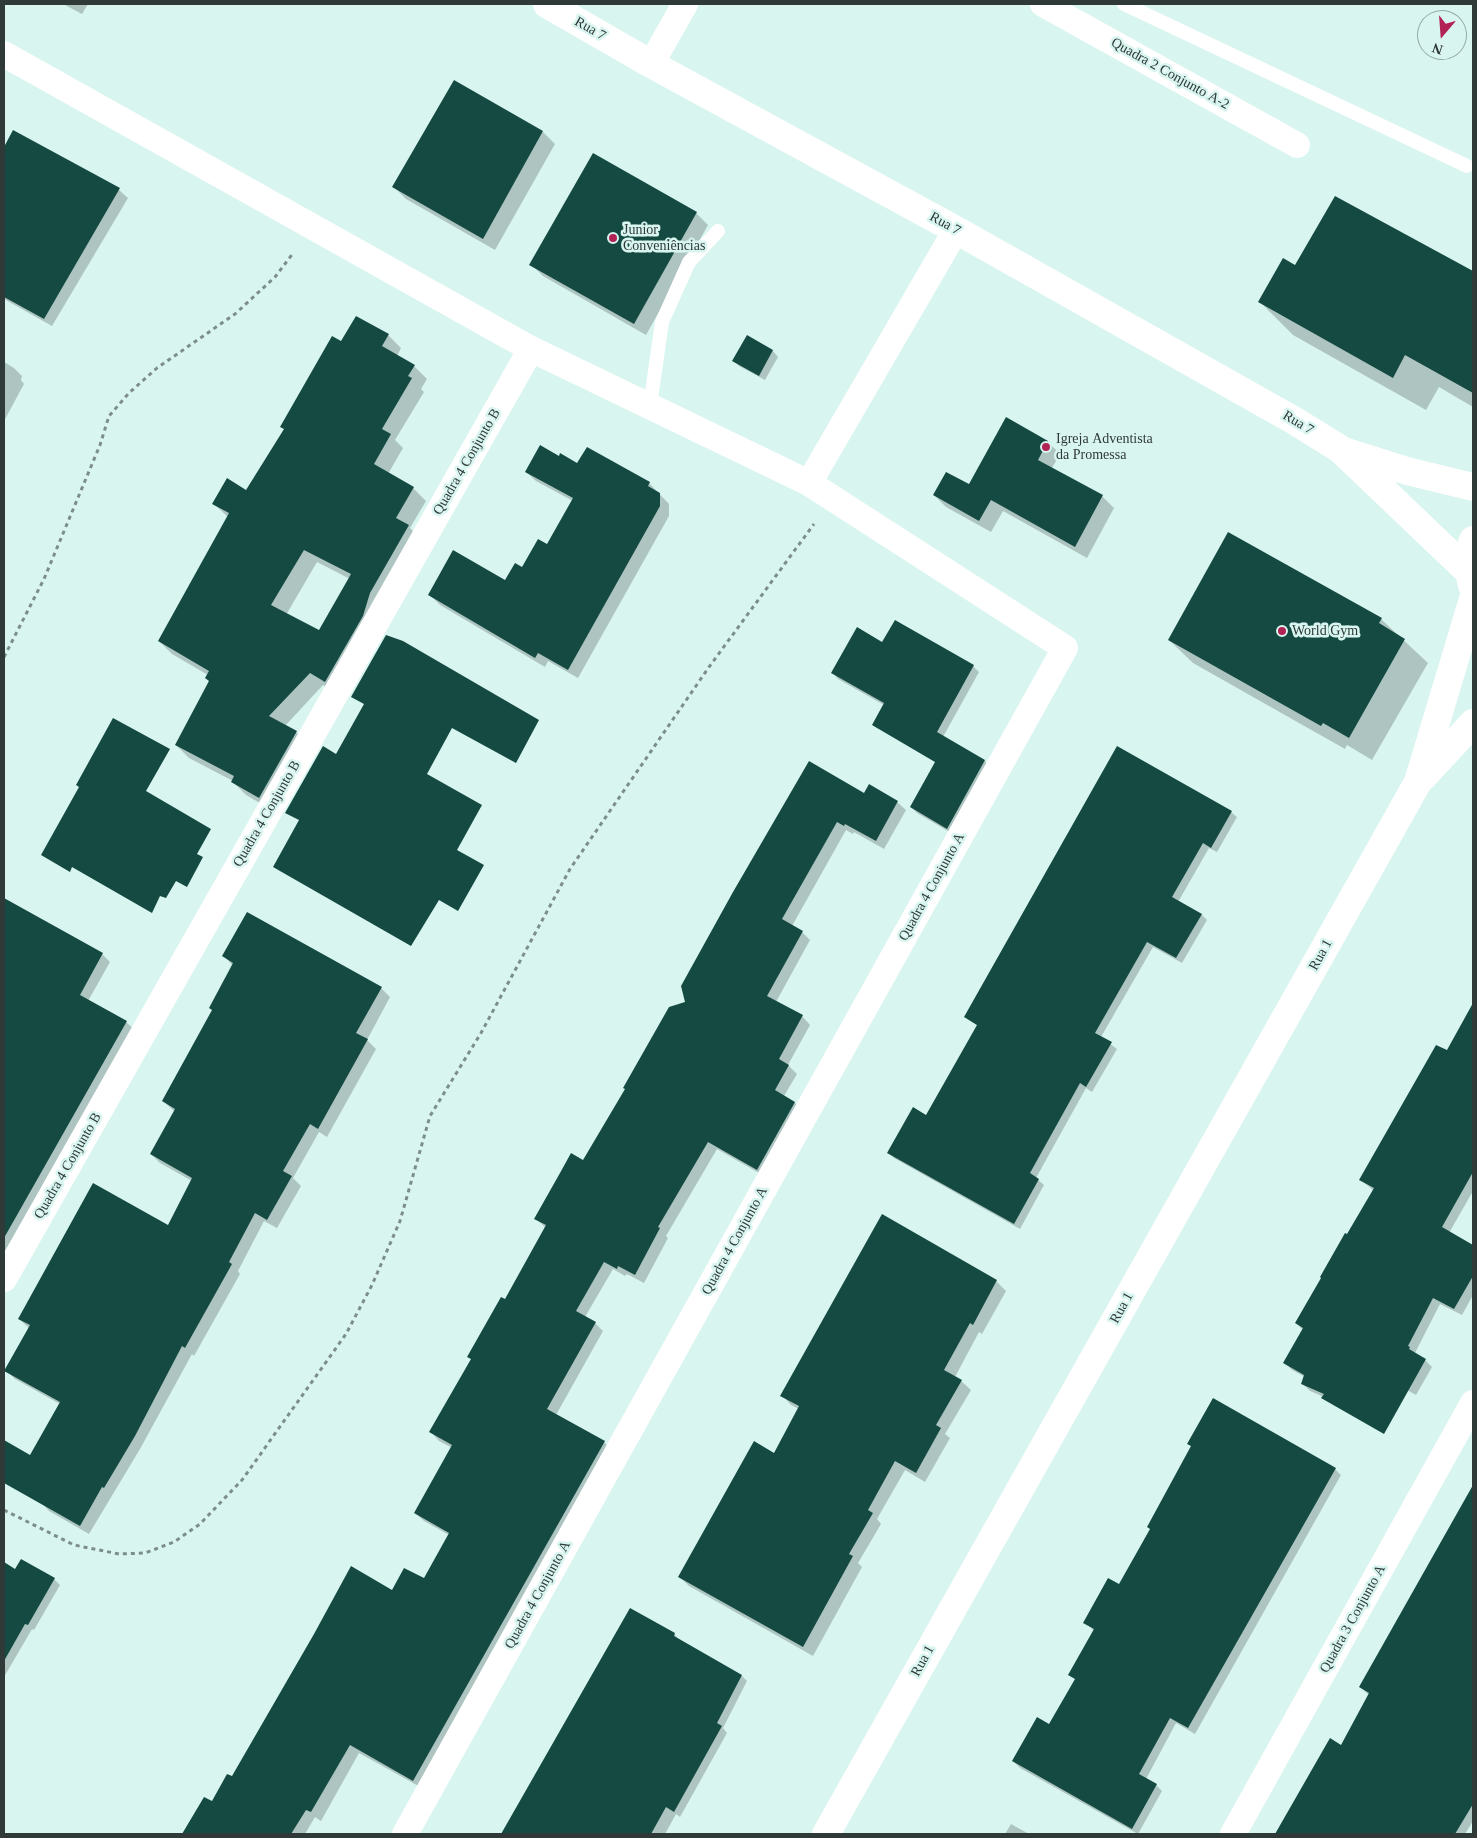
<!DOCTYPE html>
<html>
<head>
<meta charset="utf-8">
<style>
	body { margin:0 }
	#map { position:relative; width:1477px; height:1838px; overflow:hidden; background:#d9f5f0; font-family:Georgia,serif }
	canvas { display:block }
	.frame { position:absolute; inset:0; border:5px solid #2f3a38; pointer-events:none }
	.north { position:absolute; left:1417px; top:10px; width:50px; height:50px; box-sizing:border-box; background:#d9f5f0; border:1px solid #95aaa6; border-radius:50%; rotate:198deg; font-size:14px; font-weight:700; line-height:20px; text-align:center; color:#2f3a38 }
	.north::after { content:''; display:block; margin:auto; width:18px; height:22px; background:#b22355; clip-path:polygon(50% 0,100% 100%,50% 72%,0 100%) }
</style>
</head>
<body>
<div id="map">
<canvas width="1477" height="1838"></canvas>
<div class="frame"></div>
<div class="north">N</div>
</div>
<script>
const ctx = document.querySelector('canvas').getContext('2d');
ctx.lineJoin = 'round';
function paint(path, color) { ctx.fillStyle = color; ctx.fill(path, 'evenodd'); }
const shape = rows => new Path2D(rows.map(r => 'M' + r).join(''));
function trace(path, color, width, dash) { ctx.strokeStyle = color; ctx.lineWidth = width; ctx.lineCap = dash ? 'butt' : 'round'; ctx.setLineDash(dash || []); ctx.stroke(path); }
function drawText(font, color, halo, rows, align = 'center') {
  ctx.font = font + ' Georgia,serif'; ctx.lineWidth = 5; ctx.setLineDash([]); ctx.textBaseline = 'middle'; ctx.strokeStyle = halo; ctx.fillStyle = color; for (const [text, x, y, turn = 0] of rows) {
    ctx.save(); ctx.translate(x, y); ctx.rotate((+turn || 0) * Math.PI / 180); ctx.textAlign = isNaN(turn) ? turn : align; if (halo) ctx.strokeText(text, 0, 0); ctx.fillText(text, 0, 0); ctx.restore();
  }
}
const shadow = shape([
	[63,4,88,4,82,14],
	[13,131,119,190,128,198,52,326,4,299,4,149],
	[543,132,555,144,495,250,406,199,394,187],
	[1336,198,1473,273,1473,407,1439,387,1426,410,1293,335,1260,302,1296,266],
	[696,213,708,225,646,335,543,276,531,264],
	[357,318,388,335,401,348,397,356,414,366,427,379,421,389,424,392,395,440,403,448,388,474,413,488,426,501,410,528,421,539,338,694,323,685,285,726,296,732,309,745,272,810,246,795,233,782,233,781,189,758,176,745,209,681,208,675,172,654,159,641,228,517,214,504,247,492],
	[317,562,350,579,319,631,286,615],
	[747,337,773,351,778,357,765,380,739,366,733,360],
	[4,362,14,368,22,376,21,380,24,384,4,421],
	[1006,419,1048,442,1060,454,1052,468,1102,496,1114,508,1087,558,1003,511,991,532,946,507,934,495,970,486],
	[559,458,578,465,649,483,669,504,669,516,578,678,548,661,545,667,440,605,430,595,505,581,523,569,547,545,573,501,536,481,526,472],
	[1228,534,1381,619,1428,663,1372,760,1347,745,1345,749,1193,663,1169,640],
	[882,644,973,666,979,672,943,737,985,761,990,767,953,834,917,813,911,807,941,764,878,727,878,729,873,725,884,705,838,679,833,673],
	[865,795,897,802,906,810,884,849,854,832,853,834,846,830,792,926,802,932,810,940,776,1002,802,1016,810,1025,788,1065,797,1074,784,1096,795,1103,803,1111,766,1177,717,1149,666,1236,668,1238,644,1283,627,1274,625,1276,613,1269,585,1317,595,1323,603,1331,556,1415,604,1442,613,1451,422,1788,359,1753,321,1821,315,1817,305,1834,190,1834,186,1830,213,1803,232,1778,393,1592,425,1580,449,1535,424,1521,415,1513,452,1448,439,1441,431,1432,472,1360,469,1357,505,1301,546,1228,536,1219,584,1162,686,1003,734,892],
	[1231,812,1237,817,1217,852,1209,848,1178,902,1201,914,1207,920,1182,963,1153,947,1101,1037,1117,1049,1092,1092,1086,1088,1036,1178,1044,1185,1020,1229,894,1158,888,1152,927,1117,978,1026,965,1017],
	[10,903,102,954,110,962,88,1001,126,1022,134,1029,4,1259,4,915],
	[224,956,381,988,390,997,367,1040,376,1049,327,1137,319,1132,293,1178,301,1186,277,1228,264,1221,238,1271,240,1274,194,1356,192,1354,140,1449,89,1534,49,1511,41,1502,4,1482,4,1441,31,1456,60,1404,15,1379,6,1370,29,1328,19,1319,169,1226,192,1181,160,1163,151,1154,175,1112,163,1101,213,1011,233,966],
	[1472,1008,1473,1009,1473,1191,1449,1233,1473,1247,1473,1295,1462,1315,1440,1304,1415,1353,1425,1360,1432,1367,1416,1395,1353,1360,1331,1400,1310,1391,1303,1384,1305,1377,1292,1370,1285,1363,1303,1330,1296,1323,1374,1191,1361,1180,1447,1052],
	[883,1216,996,1281,1006,1291,982,1334,979,1332,955,1377,961,1381,971,1390,945,1434,950,1438,925,1482,905,1470,877,1519,881,1524,858,1563,862,1567,813,1656,689,1586,680,1577,774,1454,799,1409,791,1405,782,1395],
	[1189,1444,1335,1469,1341,1475,1195,1734,1176,1723,1146,1779,1156,1785,1162,1791,1138,1834,1020,1768,1013,1761,1050,1726,1076,1680,1070,1674,1094,1631,1085,1622,1119,1586,1151,1530,1192,1447],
	[1473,1488,1473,1821,1465,1834,1277,1834,1330,1740,1341,1746,1369,1695,1360,1687],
	[4,1564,15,1570,54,1579,60,1585,34,1630,32,1629,4,1677],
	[630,1609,674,1634,680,1641,742,1676,747,1681,723,1728,727,1733,680,1817,676,1814,665,1834,502,1834],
	[1011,1824,1029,1834,1005,1834]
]);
const building = shape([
	[454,80,543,131,483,239,392,187],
	[13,130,120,188,44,319,4,297,4,147],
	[593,153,697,212,634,324,529,265],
	[1335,196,1473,271,1473,393,1405,355,1393,378,1258,302,1283,258,1295,265],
	[356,316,389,334,382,346,415,365,408,376,412,378,382,429,391,434,374,464,414,487,396,518,409,525,370,593,363,616,325,682,310,673,269,716,297,731,259,798,231,782,234,776,175,745,209,681,205,678,209,671,158,641,229,513,212,504,227,478,246,490,284,429,280,427,332,336,341,341],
	[304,550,351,574,319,630,271,605],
	[747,335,773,350,759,376,732,361],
	[1006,417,1048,441,1038,460,1103,495,1075,547,991,500,979,521,933,495,946,472,969,484],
	[540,445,559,456,560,453,577,463,587,447,650,482,648,486,660,493,660,506,568,670,538,653,535,658,428,595,453,550,505,580,515,563,522,567,538,539,547,544,573,498,525,472],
	[1228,532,1382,618,1379,623,1405,639,1349,738,1323,723,1321,726,1168,640],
	[895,620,974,665,937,732,985,760,947,829,910,807,935,762,872,725,884,703,831,673,857,627,882,642],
	[386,635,403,641,539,720,516,763,452,728,427,774,482,805,457,850,484,865,458,911,439,900,411,946,273,867,299,820,285,813,323,746,336,754,364,704,351,697],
	[113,718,170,749,146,791,211,829,197,854,203,857,187,887,176,881,166,898,160,896,152,913,72,867,70,872,41,855,79,787,76,785],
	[1117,746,1232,811,1211,848,1203,843,1172,897,1202,914,1176,958,1147,942,1095,1033,1112,1042,1086,1087,1080,1083,1030,1173,1039,1179,1014,1224,887,1153,913,1107,926,1115,977,1025,964,1017],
	[809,761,864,793,869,784,898,801,876,841,845,824,844,826,837,822,782,919,803,931,767,996,803,1015,779,1059,789,1065,775,1090,795,1102,757,1170,708,1142,658,1227,660,1228,635,1275,618,1266,617,1269,604,1262,576,1311,596,1322,547,1409,605,1441,413,1781,350,1745,311,1812,306,1810,291,1834,182,1834,204,1797,212,1801,227,1774,232,1776,314,1634,351,1566,392,1590,404,1568,424,1578,449,1533,414,1513,452,1445,429,1432,471,1359,467,1357,501,1297,505,1299,546,1225,534,1219,560,1173,571,1153,583,1160,625,1089,623,1088,669,1007,685,1002,681,986,733,892],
	[4,898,103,953,80,995,127,1021,4,1238],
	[247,912,382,987,356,1033,368,1039,318,1129,310,1124,283,1171,292,1176,267,1220,255,1213,229,1262,232,1264,185,1348,182,1346,135,1436,104,1488,102,1487,80,1526,4,1483,4,1440,30,1455,60,1402,4,1371,30,1325,18,1319,93,1183,168,1225,192,1178,150,1154,175,1109,162,1101,212,1010,209,1008,233,963,222,956],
	[1473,1003,1473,1172,1442,1227,1473,1245,1473,1276,1454,1309,1433,1298,1408,1346,1410,1347,1409,1349,1426,1359,1384,1434,1321,1398,1324,1394,1301,1384,1304,1375,1283,1363,1303,1328,1295,1323,1321,1278,1320,1277,1345,1233,1347,1234,1374,1188,1359,1180,1436,1045,1447,1050],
	[882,1214,997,1280,973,1325,970,1323,944,1370,962,1380,936,1425,941,1428,916,1473,895,1461,868,1510,873,1513,849,1554,853,1556,803,1647,678,1577,754,1441,774,1453,799,1406,780,1396],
	[1213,1398,1336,1468,1188,1728,1170,1718,1139,1774,1157,1784,1132,1829,1012,1761,1037,1717,1049,1724,1075,1679,1068,1675,1094,1629,1083,1623,1108,1578,1119,1584,1150,1529,1147,1527,1191,1446,1187,1444],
	[1473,1485,1473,1804,1455,1834,1275,1834,1330,1738,1341,1745,1369,1693,1359,1687],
	[21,1559,55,1578,28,1625,25,1624,4,1661,4,1562,15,1569],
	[630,1608,675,1633,674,1636,742,1675,717,1723,722,1726,674,1812,666,1807,651,1834,501,1834]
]);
const path = shape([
	[4,657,44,579,100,445,109,416,129,393,157,368,235,314,275,277,294,252],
	[4,1510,74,1545,119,1554,145,1553,174,1542,200,1524,242,1480,346,1334,372,1285,400,1221,430,1116,481,1033,570,869,709,667,814,524]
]);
const lane = shape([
	[1124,4,1467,166],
	[650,406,662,322,689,262,718,231]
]);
const street = shape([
	[1043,4,1297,145],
	[4,54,531,349,809,483,1065,648,405,1834],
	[651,64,685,4],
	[809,483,956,230],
	[4,1279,531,349],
	[1233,1834,1473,1403]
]);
const secondary = shape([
	[547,4,651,64,956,230,1295,421,1340,449,1469,572],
	[1347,452,1407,471,1473,487],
	[1472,585,1469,572,1470,549,1473,540],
	[1423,777,1473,723],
	[826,1834,1418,782,1473,599]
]);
const markers = [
	[613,238,5,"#b22355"],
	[1046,447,5,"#b22355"],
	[1282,631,5,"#b22355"]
];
const streetNames = [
	["Rua 7",590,29,30],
	["Quadra 2 Conjunto A-2",1170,74,29],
	["Rua 7",945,224,29],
	["Rua 7",1298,423,31],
	["Quadra 4 Conjunto B",467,462,-60],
	["Quadra 4 Conjunto B",267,814,-60],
	["Quadra 4 Conjunto A",932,887,-61],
	["Rua 1",1321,955,-61],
	["Quadra 4 Conjunto B",68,1166,-60],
	["Quadra 4 Conjunto A",735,1241,-61],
	["Rua 1",1122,1308,-61],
	["Quadra 4 Conjunto A",538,1595,-61],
	["Quadra 3 Conjunto A",1353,1619,-61],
	["Rua 1",923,1661,-61]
];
const poiNames = [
	["Junior",623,230],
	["Conveniências",623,246],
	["Igreja Adventista",1056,439],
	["da Promessa",1056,455],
	["World Gym",1292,631]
];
paint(shadow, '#0003');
paint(building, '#154a43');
trace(path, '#7c8e8b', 3, [4, 4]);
trace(lane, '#fff', 14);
trace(street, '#fff', 26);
trace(secondary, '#fff', 28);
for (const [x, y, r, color] of markers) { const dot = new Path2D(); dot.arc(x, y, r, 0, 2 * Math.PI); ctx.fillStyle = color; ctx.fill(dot); trace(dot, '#d9f5f0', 2); }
drawText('14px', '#2f3a38', '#d9f5f0', streetNames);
drawText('14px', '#2f3a38', '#d9f5f0', poiNames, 'left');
</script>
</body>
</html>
